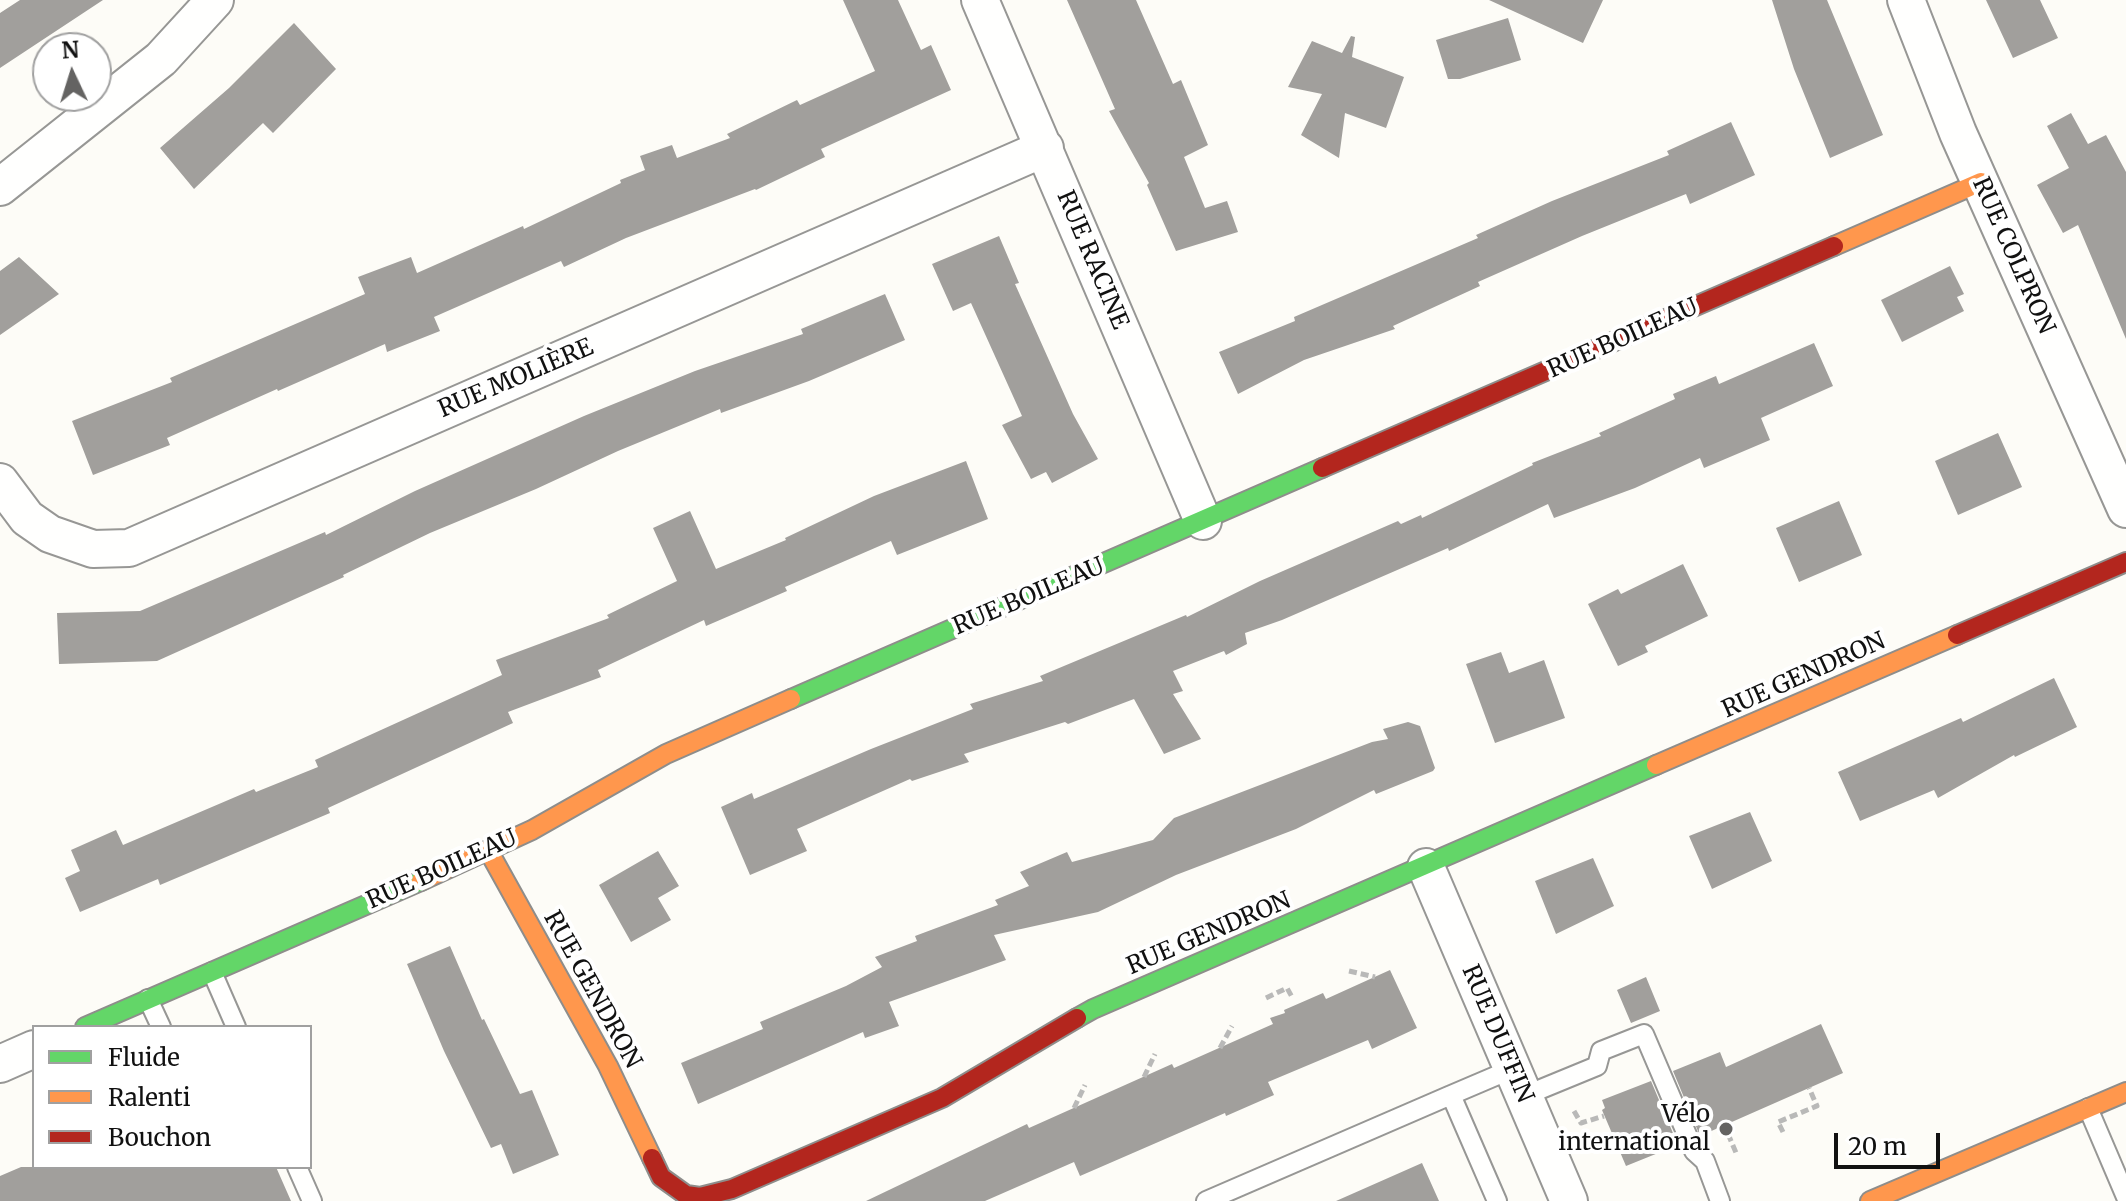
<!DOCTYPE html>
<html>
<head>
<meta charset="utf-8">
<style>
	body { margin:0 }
	#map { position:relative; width:2126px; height:1201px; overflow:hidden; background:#fdfcf7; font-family:Merriweather,serif }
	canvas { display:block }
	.legend { position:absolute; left:32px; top:1025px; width:280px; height:144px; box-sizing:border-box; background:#fff; border:2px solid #a0a0a0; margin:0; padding:10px 14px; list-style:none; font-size:24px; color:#111 }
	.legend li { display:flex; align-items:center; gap:16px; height:40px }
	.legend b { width:40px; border:2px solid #a0a0a0 }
	.north { position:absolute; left:32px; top:32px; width:80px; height:80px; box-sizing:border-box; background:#fff; border:2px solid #a0a0a0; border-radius:50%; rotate:356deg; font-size:22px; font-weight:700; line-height:32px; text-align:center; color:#111 }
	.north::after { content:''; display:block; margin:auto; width:28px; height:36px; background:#646362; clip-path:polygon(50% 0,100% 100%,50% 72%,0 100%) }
	.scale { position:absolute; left:1834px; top:1133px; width:106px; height:36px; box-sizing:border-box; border:4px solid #111; border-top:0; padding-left:10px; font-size:24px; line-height:28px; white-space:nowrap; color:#111; -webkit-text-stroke:6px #fff; paint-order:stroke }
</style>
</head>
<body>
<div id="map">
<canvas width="2126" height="1201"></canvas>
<ul class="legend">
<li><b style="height:10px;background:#63d668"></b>Fluide</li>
<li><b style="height:10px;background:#ff974d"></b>Ralenti</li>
<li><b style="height:10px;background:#b3261e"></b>Bouchon</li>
</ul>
<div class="north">N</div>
<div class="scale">20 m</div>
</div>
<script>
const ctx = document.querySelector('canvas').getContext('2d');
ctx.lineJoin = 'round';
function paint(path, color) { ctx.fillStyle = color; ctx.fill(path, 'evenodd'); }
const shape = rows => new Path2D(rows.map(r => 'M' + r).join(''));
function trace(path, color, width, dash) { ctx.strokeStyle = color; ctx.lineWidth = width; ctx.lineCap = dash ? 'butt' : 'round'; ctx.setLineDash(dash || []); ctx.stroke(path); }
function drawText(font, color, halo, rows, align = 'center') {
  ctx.font = font + ' Merriweather,serif'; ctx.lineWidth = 8; ctx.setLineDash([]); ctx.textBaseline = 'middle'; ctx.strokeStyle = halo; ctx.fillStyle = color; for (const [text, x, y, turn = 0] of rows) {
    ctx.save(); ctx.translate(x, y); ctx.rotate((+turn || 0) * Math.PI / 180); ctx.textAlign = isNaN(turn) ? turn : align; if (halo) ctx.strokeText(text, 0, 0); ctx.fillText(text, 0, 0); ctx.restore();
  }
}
const building = shape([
	[20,0,103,0,0,68,0,13],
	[843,0,898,0,921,50,931,45,951,90,821,149,825,157,756,190,755,189,626,238,564,267,561,261,434,317,440,331,387,352,385,344,278,391,277,389,167,438,170,445,93,475,72,421,172,382,170,378,365,294,358,277,411,257,417,273,523,226,524,229,621,183,620,180,645,170,640,156,672,145,677,158,730,138,727,134,797,100,800,105,875,71],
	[1067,0,1136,0,1173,84,1181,80,1208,145,1184,157,1205,208,1227,201,1238,232,1176,251,1147,185,1149,183,1109,111,1115,109],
	[1489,0,1603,0,1583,43],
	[1772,0,1827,0,1883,135,1830,158,1794,69],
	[1986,0,2040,0,2058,38,2013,58],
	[1508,18,1521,60,1460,79,1448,79,1436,40],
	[294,23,336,69,273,133,263,123,194,189,160,148,229,88],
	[1351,36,1355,37,1352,57,1404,77,1386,128,1345,113,1339,158,1301,135,1322,94,1288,87,1312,41,1342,53],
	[2071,113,2088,144,2106,135,2126,172,2126,339,2078,225,2063,233,2037,185,2069,168,2047,126],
	[1731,122,1755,175,1690,204,1686,194,1582,236,1478,282,1480,286,1393,326,1395,329,1304,360,1238,394,1219,352,1295,321,1294,317,1478,238,1476,235,1552,201,1669,155,1667,151],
	[999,236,1019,283,1015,284,1073,414,1098,459,1052,483,1046,472,1031,479,1002,425,1022,416,971,303,953,311,932,264],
	[19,257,59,294,0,335,0,271],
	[1950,266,1964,294,1957,297,1964,311,1902,342,1881,300],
	[885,294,905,340,809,381,721,413,720,409,618,451,536,489,430,533,343,575,344,577,157,661,59,664,57,613,140,611,325,532,326,535,415,491,584,416,695,371,803,334,801,329],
	[1814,343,1833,386,1761,418,1770,440,1704,468,1700,458,1635,488,1554,518,1548,504,1449,551,1448,548,1282,620,1245,633,1247,644,1226,655,1224,651,1173,671,1183,691,1173,694,1201,739,1164,754,1134,699,1068,724,1065,722,964,754,969,762,912,781,910,779,797,829,807,851,750,875,721,807,752,793,754,799,871,749,973,709,970,704,1043,681,1040,676,1186,615,1187,617,1260,581,1398,521,1401,524,1421,515,1422,518,1533,465,1532,463,1601,436,1599,433,1675,399,1673,394,1716,376,1719,384],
	[1998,433,2022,487,1958,515,1935,461],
	[966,461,988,519,897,555,891,541,785,587,787,591,706,626,704,620,598,670,601,677,508,712,513,723,328,808,330,813,160,885,158,879,80,912,65,878,80,871,71,850,116,830,123,845,254,789,256,792,318,767,315,760,502,675,496,660,609,618,607,615,677,581,653,528,690,511,716,569,786,540,785,538,874,496],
	[1839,501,1862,555,1799,582,1776,528],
	[1683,564,1708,616,1645,646,1648,652,1618,666,1588,604,1618,589,1621,594],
	[1501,652,1509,673,1544,660,1565,718,1495,743,1466,664],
	[2054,678,2077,727,2015,757,2014,755,1938,798,1934,790,1860,821,1838,772,1961,718,1963,722],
	[1408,722,1420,726,1435,768,1433,771,1376,794,1374,790,1296,829,1176,875,1098,912,994,935,1006,960,889,1002,899,1026,865,1038,863,1032,698,1104,681,1063,763,1029,760,1022,846,986,882,967,875,957,917,941,915,936,998,905,995,900,1029,886,1020,872,1067,852,1072,862,1153,840,1174,818,1372,742,1388,739,1383,729],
	[1750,812,1772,861,1712,889,1689,836],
	[658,851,679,886,658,898,671,920,631,942,599,885],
	[1593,858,1614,906,1556,934,1535,881],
	[450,946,482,1020,484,1019,520,1094,532,1090,559,1155,513,1174,501,1144,491,1148,444,1051,407,964],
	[1390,970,1417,1028,1372,1049,1368,1040,1268,1082,1274,1095,1226,1116,1225,1113,1080,1176,1074,1162,985,1201,866,1201,1027,1124,1029,1128,1172,1064,1174,1068,1273,1024,1270,1018,1285,1013,1284,1010,1323,993,1326,999],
	[1646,977,1660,1011,1631,1023,1617,990],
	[1821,1024,1843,1073,1700,1136,1673,1071,1720,1052,1726,1067],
	[1651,1081,1678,1145,1626,1166,1602,1110,1605,1108,1602,1100],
	[1422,1163,1439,1201,1336,1201],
	[21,1167,276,1167,291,1201,0,1201,0,1176]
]);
const path = shape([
	[1349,971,1375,977],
	[1266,998,1287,988,1292,997],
	[1220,1048,1232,1026],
	[1144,1077,1155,1054],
	[1074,1108,1085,1085],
	[1574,1111,1581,1123,1604,1116],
	[1783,1132,1778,1122,1817,1106,1809,1088],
	[1728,1134,1737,1155]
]);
const lane = shape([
	[212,972,236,1027],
	[148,999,161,1027],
	[1524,1096,1597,1066,1601,1051,1644,1034,1694,1151,1705,1161,1720,1201],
	[2088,1108,2126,1197],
	[297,1167,312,1201],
	[1206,1201,1451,1095],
	[1497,1201,1451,1095,1512,1069]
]);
const street = shape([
	[980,0,1203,521],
	[1906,0,1958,133,2126,509],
	[0,187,161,59,215,0],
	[0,482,27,518,50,534,93,549,129,548,1045,148],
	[1426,867,1569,1201],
	[0,1064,34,1049]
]);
const fast = shape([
	[791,699,1322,468],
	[1077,1018,1093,1009,1656,765],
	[85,1027,421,881]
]);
const slow = shape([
	[1834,246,1981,182],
	[1656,765,1957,635],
	[488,850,608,1066,652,1158],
	[421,881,532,830,666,754,791,699],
	[1870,1201,2126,1092]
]);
const jam = shape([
	[1322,468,1834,246],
	[1957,635,2126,562],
	[652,1158,661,1177,686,1195,700,1197,732,1189,942,1098,1077,1018]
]);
const markers = [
	[1726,1129,8,"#646362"]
];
const streetNames = [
	["RUE COLPRON",2013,256,66],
	["RUE RACINE",1092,260,67],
	["RUE BOILEAU",1623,339,-24],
	["RUE MOLIÈRE",516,379,-23],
	["RUE BOILEAU",1029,597,-23],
	["RUE GENDRON",1804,676,-24],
	["RUE BOILEAU",442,870,-24],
	["RUE GENDRON",1209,934,-23],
	["RUE GENDRON",592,990,61],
	["RUE DUFFIN",1497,1034,67]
];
const poiNames = [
	["Vélo",1710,1115],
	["international",1710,1143]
];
paint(building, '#a19f9c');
trace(lane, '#979795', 22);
trace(street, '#979795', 40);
trace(fast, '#8e8d8b', 22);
trace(slow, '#8e8d8b', 22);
trace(jam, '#8e8d8b', 22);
trace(path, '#b9b9b8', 5, [8, 4]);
trace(lane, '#fffffe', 18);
trace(street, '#fffffe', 36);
trace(fast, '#63d668', 18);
trace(slow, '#ff974d', 18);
trace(jam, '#b3261e', 18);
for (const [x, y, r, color] of markers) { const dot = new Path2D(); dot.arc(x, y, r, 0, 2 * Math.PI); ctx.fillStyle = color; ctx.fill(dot); trace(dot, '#fff', 3); }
drawText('24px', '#111', '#fff', streetNames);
drawText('24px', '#111', '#fff', poiNames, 'right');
</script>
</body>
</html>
